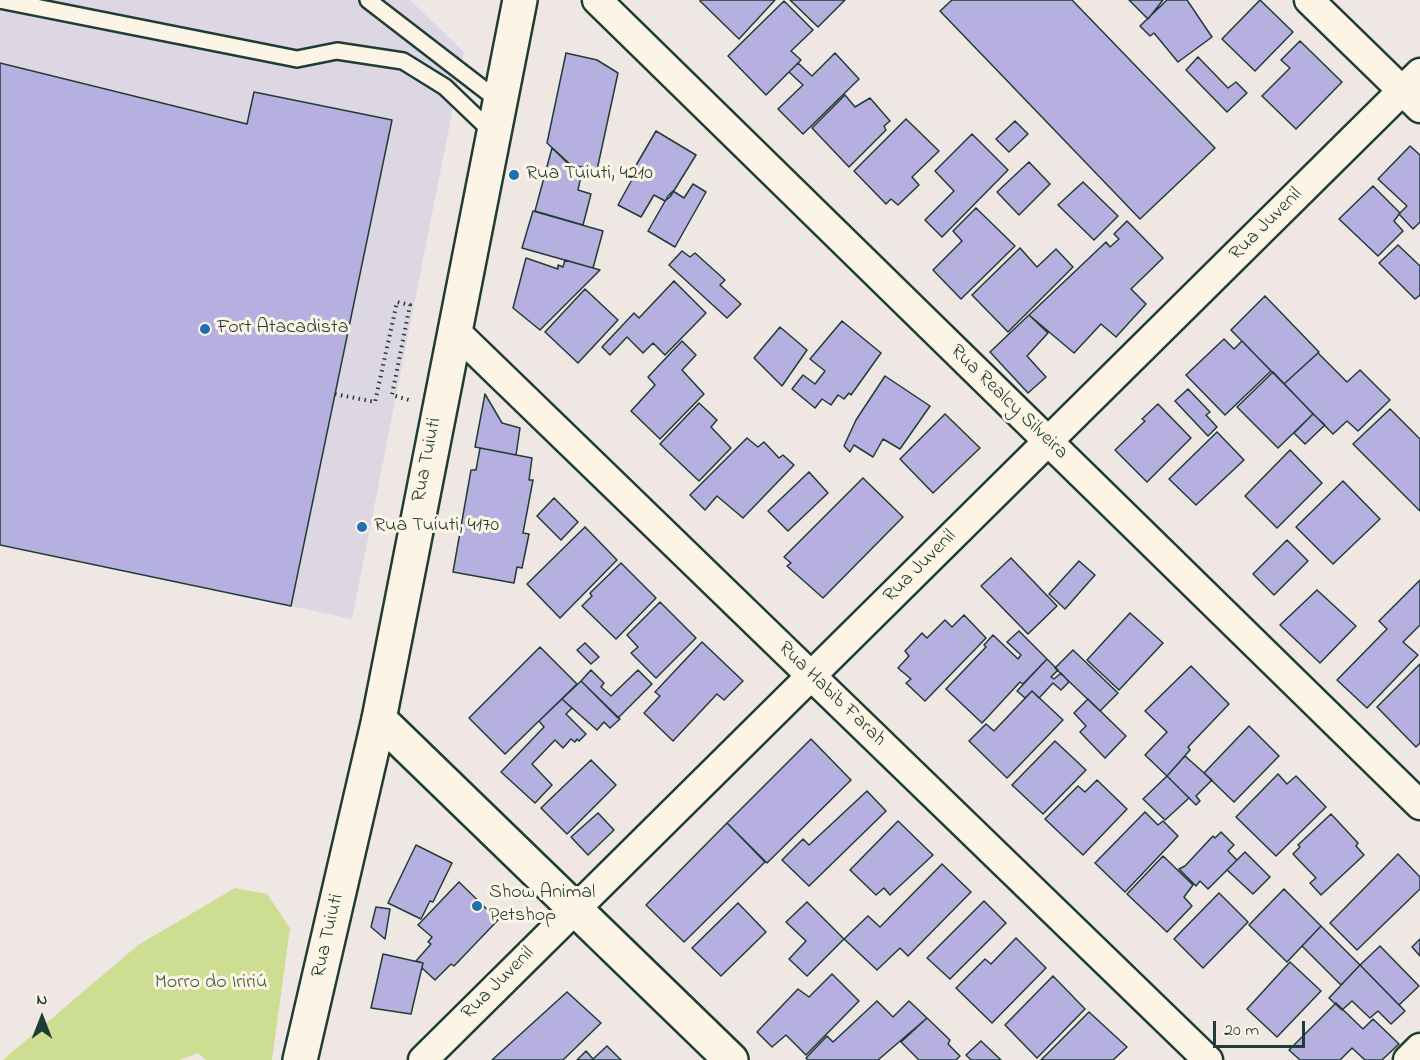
<!DOCTYPE html>
<html>
<head>
<meta charset="utf-8">
<style>
	body { margin:0 }
	#map { position:relative; width:1420px; height:1060px; overflow:hidden; background:#eee7e4; font-family:"Indie Flower",sans-serif }
	canvas { display:block }
	.north { position:absolute; left:12px; top:988px; width:60px; height:60px; -webkit-text-stroke:4px #fcf5e5; paint-order:stroke; rotate:0deg; font-size:16px; font-weight:700; line-height:24px; text-align:center; color:#1f3d34 }
	.north::after { content:''; display:block; margin:auto; width:21px; height:27px; background:#1f3d34; clip-path:polygon(50% 0,100% 100%,50% 72%,0 100%) }
	.scale { position:absolute; left:1213px; top:1021px; width:92px; height:27px; box-sizing:border-box; border:3px solid #1f3d34; border-top:0; padding-left:8px; font-size:18px; line-height:21px; white-space:nowrap; color:#1f3d34; -webkit-text-stroke:4px #fcf5e5; paint-order:stroke }
</style>
</head>
<body>
<div id="map">
<canvas width="1420" height="1060"></canvas>
<div class="north">N</div>
<div class="scale">20 m</div>
</div>
<script>
const ctx = document.querySelector('canvas').getContext('2d');
ctx.lineJoin = 'round';
function paint(path, color) { ctx.fillStyle = color; ctx.fill(path, 'evenodd'); }
const shape = rows => new Path2D(rows.map(r => 'M' + r).join(''));
function trace(path, color, width, dash) { ctx.strokeStyle = color; ctx.lineWidth = width; ctx.lineCap = dash ? 'butt' : 'round'; ctx.setLineDash(dash || []); ctx.stroke(path); }
function drawText(font, color, halo, rows, align = 'center') {
  ctx.font = font + ' "Indie Flower",sans-serif'; ctx.lineWidth = 6; ctx.setLineDash([]); ctx.textBaseline = 'middle'; ctx.strokeStyle = halo; ctx.fillStyle = color; for (const [text, x, y, turn = 0] of rows) {
    ctx.save(); ctx.translate(x, y); ctx.rotate((+turn || 0) * Math.PI / 180); ctx.textAlign = isNaN(turn) ? turn : align; if (halo) ctx.strokeText(text, 0, 0); ctx.fillText(text, 0, 0); ctx.restore();
  }
}
const built = shape([
	[0,0,410,0,464,52,352,619,0,545]
]);
const green = shape([
	[235,888,267,894,290,928,272,1060,206,1060,198,1053,179,1060,3,1060,138,945]
]);
const building = shape([
	[775,0,739,39,700,1,700,0,775,0],
	[790,0,845,0,818,27,790,0],
	[952,0,1072,0,1215,148,1140,219,940,11,952,0],
	[1129,0,1163,0,1148,19,1129,0],
	[1167,0,1187,0,1212,37,1178,62,1154,33,1150,36,1140,26,1167,0],
	[1260,0,1293,32,1255,71,1222,39,1260,0],
	[784,1,813,30,791,51,801,60,766,95,728,56,784,1],
	[1300,41,1342,82,1296,129,1262,96,1290,68,1281,60,1300,41],
	[566,53,597,60,618,73,597,170,571,165,547,143,566,53],
	[835,53,859,79,803,134,778,109,803,85,789,72,798,63,812,76,835,53],
	[1198,57,1228,88,1236,82,1247,93,1227,112,1186,70,1198,57],
	[0,63,247,124,254,92,392,120,291,606,0,545,0,63],
	[845,95,855,107,870,98,890,121,884,126,886,130,849,167,812,128,845,95],
	[906,119,939,151,912,177,919,185,898,205,891,199,886,204,854,171,906,119],
	[1015,121,1028,134,1009,152,996,139,1015,121],
	[656,131,696,155,670,197,665,201,654,195,641,217,618,205,634,176,631,174,656,131],
	[972,134,1008,170,942,237,925,220,954,191,935,171,972,134],
	[1410,146,1420,155,1420,222,1413,229,1399,214,1407,206,1378,179,1410,146],
	[552,148,581,176,578,190,591,194,583,225,535,211,552,148],
	[1029,162,1050,184,1019,215,997,192,1029,162],
	[1083,182,1118,216,1094,240,1058,205,1083,182],
	[693,184,706,192,675,247,648,231,668,196,673,191,684,198,693,184],
	[1373,186,1400,213,1394,221,1403,231,1378,256,1339,219,1373,186],
	[976,208,1015,246,961,299,933,270,962,241,953,231,976,208],
	[533,211,603,231,593,268,522,248,533,211],
	[1127,221,1163,258,1131,289,1146,304,1116,337,1101,324,1074,353,1029,315,1106,242,1110,247,1119,239,1114,234,1127,221],
	[1398,245,1420,266,1420,295,1415,299,1379,263,1398,245],
	[1020,248,1037,267,1056,249,1073,267,1008,332,972,295,1020,248],
	[682,251,690,257,695,253,725,280,720,285,741,304,727,318,669,265,682,251],
	[526,258,558,269,558,265,563,267,565,260,600,270,540,330,513,308,526,258],
	[674,281,706,313,665,355,653,343,643,353,627,337,610,355,602,347,634,313,639,318,674,281],
	[585,289,618,320,578,363,545,332,585,289],
	[1265,296,1319,352,1284,384,1231,330,1265,296],
	[1029,315,1048,333,1027,356,1046,377,1028,393,990,352,1029,315],
	[842,321,881,353,851,395,849,393,844,399,838,395,831,405,822,399,815,408,792,389,803,375,815,384,825,371,810,359,842,321],
	[780,327,807,350,782,386,754,358,780,327],
	[1224,339,1234,349,1242,341,1271,371,1225,415,1186,375,1224,339],
	[682,341,696,355,682,370,704,394,660,439,631,411,655,385,648,377,682,341],
	[1318,353,1347,382,1360,370,1390,400,1358,431,1347,421,1333,434,1284,384,1318,353],
	[1273,372,1313,414,1278,448,1237,407,1273,372],
	[885,376,930,406,900,449,883,439,873,457,854,445,850,452,844,446,856,420,885,376],
	[1188,389,1210,412,1206,415,1217,427,1208,436,1175,401,1188,389],
	[485,394,502,423,520,428,516,455,475,447,485,394],
	[699,403,717,420,711,427,731,448,699,481,660,444,699,403],
	[1158,404,1191,438,1147,482,1115,450,1145,421,1142,419,1158,404],
	[1390,409,1420,439,1420,511,1353,444,1390,409],
	[945,414,980,448,933,493,900,459,945,414],
	[1313,414,1325,425,1305,444,1294,433,1313,414],
	[1217,432,1244,460,1196,505,1169,479,1217,432],
	[747,438,758,447,764,442,779,458,783,455,794,465,743,518,717,496,705,510,690,495,747,438],
	[480,448,532,458,529,480,533,480,523,533,529,534,522,568,517,567,514,583,453,572,471,470,476,470,480,448],
	[1290,450,1322,483,1277,528,1245,496,1290,450],
	[809,472,828,493,788,531,768,511,809,472],
	[863,478,903,517,823,598,787,566,791,563,784,557,863,478],
	[1343,481,1380,519,1333,564,1296,527,1343,481],
	[554,498,578,522,561,540,537,516,554,498],
	[585,527,617,560,560,618,527,584,585,527],
	[1287,540,1308,561,1274,595,1253,574,1287,540],
	[1011,558,1057,606,1028,634,981,586,1011,558],
	[1079,561,1095,575,1065,609,1049,594,1079,561],
	[621,563,656,598,616,639,582,606,592,596,590,593,621,563],
	[1420,580,1420,625,1403,642,1418,655,1367,708,1337,680,1387,629,1379,621,1420,580],
	[1317,590,1356,626,1320,663,1280,625,1317,590],
	[660,602,696,638,656,678,631,653,638,647,627,635,660,602],
	[1130,613,1163,643,1119,690,1087,660,1130,613],
	[964,615,986,638,925,701,906,683,911,679,898,668,909,656,905,651,922,633,927,638,945,620,952,627,964,615],
	[1019,631,1047,659,1023,684,1020,682,982,723,946,689,986,647,984,645,993,635,1018,659,1021,655,1007,642,1019,631],
	[702,642,743,681,724,700,717,694,673,741,644,713,660,696,655,692,702,642],
	[585,643,599,657,591,664,577,650,585,643],
	[540,647,577,684,505,754,469,718,540,647],
	[1073,650,1118,693,1100,711,1055,668,1073,650],
	[1047,659,1058,670,1051,677,1054,679,1061,673,1069,682,1061,690,1053,683,1039,698,1032,691,1025,698,1017,691,1047,659],
	[1420,664,1420,743,1416,747,1377,707,1420,664],
	[1191,666,1229,704,1188,747,1190,750,1167,776,1145,755,1167,732,1145,711,1191,666],
	[591,670,604,683,601,687,611,696,638,670,652,684,618,718,581,681,591,670],
	[581,681,620,719,610,728,604,722,597,730,562,699,581,681],
	[1032,691,1063,720,1007,778,969,741,986,724,994,731,1032,691],
	[562,699,572,708,566,714,586,734,579,741,577,739,575,742,571,739,563,748,555,740,532,764,552,785,535,803,501,772,544,727,539,721,562,699],
	[1088,699,1126,736,1105,758,1080,732,1086,726,1074,713,1088,699],
	[1249,726,1279,756,1234,802,1204,773,1249,726],
	[811,739,851,780,767,863,727,823,811,739],
	[1055,741,1086,770,1043,814,1012,785,1055,741],
	[1185,756,1212,780,1196,796,1200,801,1196,805,1167,776,1185,756],
	[591,760,616,785,567,834,541,808,591,760],
	[1278,774,1287,784,1296,776,1326,807,1276,856,1236,817,1278,774],
	[1167,776,1189,798,1165,820,1143,799,1167,776],
	[1097,780,1127,809,1083,855,1045,819,1078,786,1085,792,1097,780],
	[867,791,886,811,809,886,782,860,803,839,809,845,867,791],
	[1145,812,1158,825,1163,821,1178,836,1125,892,1095,863,1145,812],
	[598,813,614,830,588,855,571,837,598,813],
	[1331,814,1358,843,1356,846,1364,855,1321,895,1310,883,1316,878,1293,854,1300,847,1298,845,1331,814],
	[898,821,933,855,890,895,884,888,876,895,850,870,898,821],
	[727,823,765,862,684,942,646,905,727,823],
	[1221,832,1234,845,1228,851,1237,860,1208,889,1200,881,1196,886,1179,869,1185,866,1213,836,1215,838,1221,832],
	[416,845,452,863,433,902,430,901,421,919,388,903,416,845],
	[1245,852,1270,877,1253,894,1227,870,1245,852],
	[1398,854,1420,877,1420,889,1357,950,1330,923,1398,854],
	[1163,856,1193,885,1184,897,1192,906,1167,932,1127,894,1163,856],
	[942,864,971,892,908,956,900,948,877,970,844,939,868,916,880,927,942,864],
	[459,882,498,920,454,966,451,964,435,980,422,968,423,963,416,961,431,944,428,942,432,937,418,925,459,882],
	[1284,889,1321,926,1287,962,1249,925,1284,889],
	[1219,893,1248,922,1203,968,1174,939,1219,893],
	[984,901,1006,923,950,979,927,958,984,901],
	[807,902,844,939,807,976,789,959,806,941,786,922,807,902],
	[738,903,766,932,721,976,692,948,738,903],
	[376,907,390,909,385,939,371,927,376,907],
	[1321,926,1360,965,1341,985,1302,946,1321,926],
	[1016,938,1046,968,992,1023,956,988,985,959,991,964,1016,938],
	[1420,939,1420,956,1412,947,1420,939],
	[1380,946,1419,986,1399,1005,1360,965,1380,946],
	[383,954,423,963,411,1014,371,1008,383,954],
	[1290,962,1321,991,1277,1037,1247,1009,1290,962],
	[1360,965,1405,1011,1391,1024,1378,1011,1370,1018,1352,1001,1342,1010,1329,998,1360,965],
	[832,974,859,1001,806,1055,786,1035,772,1047,757,1032,798,989,809,997,832,974],
	[1053,976,1085,1009,1037,1058,1005,1025,1053,976],
	[567,992,601,1023,563,1060,492,1060,567,992],
	[877,1001,893,1017,909,1001,927,1018,878,1060,808,1060,806,1058,827,1036,833,1042,877,1001],
	[1336,1003,1363,1029,1373,1019,1399,1044,1382,1060,1365,1060,1352,1048,1340,1060,1300,1060,1289,1050,1336,1003],
	[1089,1012,1127,1047,1113,1060,1041,1060,1089,1012],
	[927,1018,950,1040,948,1044,960,1056,956,1060,919,1060,901,1042,927,1018],
	[981,1041,1001,1060,971,1060,966,1055,981,1041],
	[607,1046,621,1060,577,1060,586,1051,593,1059,607,1046]
]);
const path = shape([
	[335,394,375,402,397,302,410,305,392,395,409,400]
]);
const lane = shape([
	[0,0,297,59,337,51,403,61,445,87,493,133],
	[368,0,499,101]
]);
const street = shape([
	[597,0,1420,805],
	[1309,0,1420,108],
	[454,330,1208,1060],
	[423,1060,1420,73],
	[1408,1060,1420,1048]
]);
const secondary = shape([
	[379,719,731,1060]
]);
const primary = shape([
	[300,1060,379,719,520,0]
]);
const markers = [
	[514,175,6,"#1f6fb2"],
	[205,329,6,"#1f6fb2"],
	[362,527,6,"#1f6fb2"],
	[477,906,6,"#1f6fb2"]
];
const poiNames = [
	["Rua Tuiuti, 4210",526,175],
	["Fort Atacadista",217,329],
	["Rua Tuiuti, 4170",374,527],
	["Show Animal",489,894],
	["Petshop",489,917]
];
const streetNames = [
	["Rua Juvenil",1267,225,-45],
	["Rua Realcy Silveira",1008,403,44],
	["Rua Tuiuti",428,460,-79],
	["Rua Juvenil",921,567,-45],
	["Rua Habib Farah",831,695,44],
	["Rua Tuiuti",329,936,-77],
	["Rua Juvenil",499,984,-45]
];
const parkNames = [
	["Morro do Iririú",211,984]
];
paint(built, '#ddd6e3');
paint(green, '#cdde92');
paint(building, '#b6b0e1');
trace(building, '#1f3d34', 1.5);
trace(lane, '#1f3d34', 20);
trace(street, '#1f3d34', 33);
trace(secondary, '#1f3d34', 38);
trace(primary, '#1f3d34', 38);
trace(path, '#1f3d34', 4, [1.5, 4.5]);
trace(lane, '#fcf5e5', 15);
trace(street, '#fcf5e5', 28);
trace(secondary, '#fcf5e5', 33);
trace(primary, '#fcf5e5', 33);
for (const [x, y, r, color] of markers) { const dot = new Path2D(); dot.arc(x, y, r, 0, 2 * Math.PI); ctx.fillStyle = color; ctx.fill(dot); trace(dot, '#fcf5e5', 2); }
drawText('20px', '#1f3d34', '#fcf5e5', poiNames, 'left');
drawText('20px', '#1f3d34', '#fcf5e5', streetNames);
drawText('20px', '#425d47', '#fcf5e5', parkNames);
</script>
</body>
</html>
